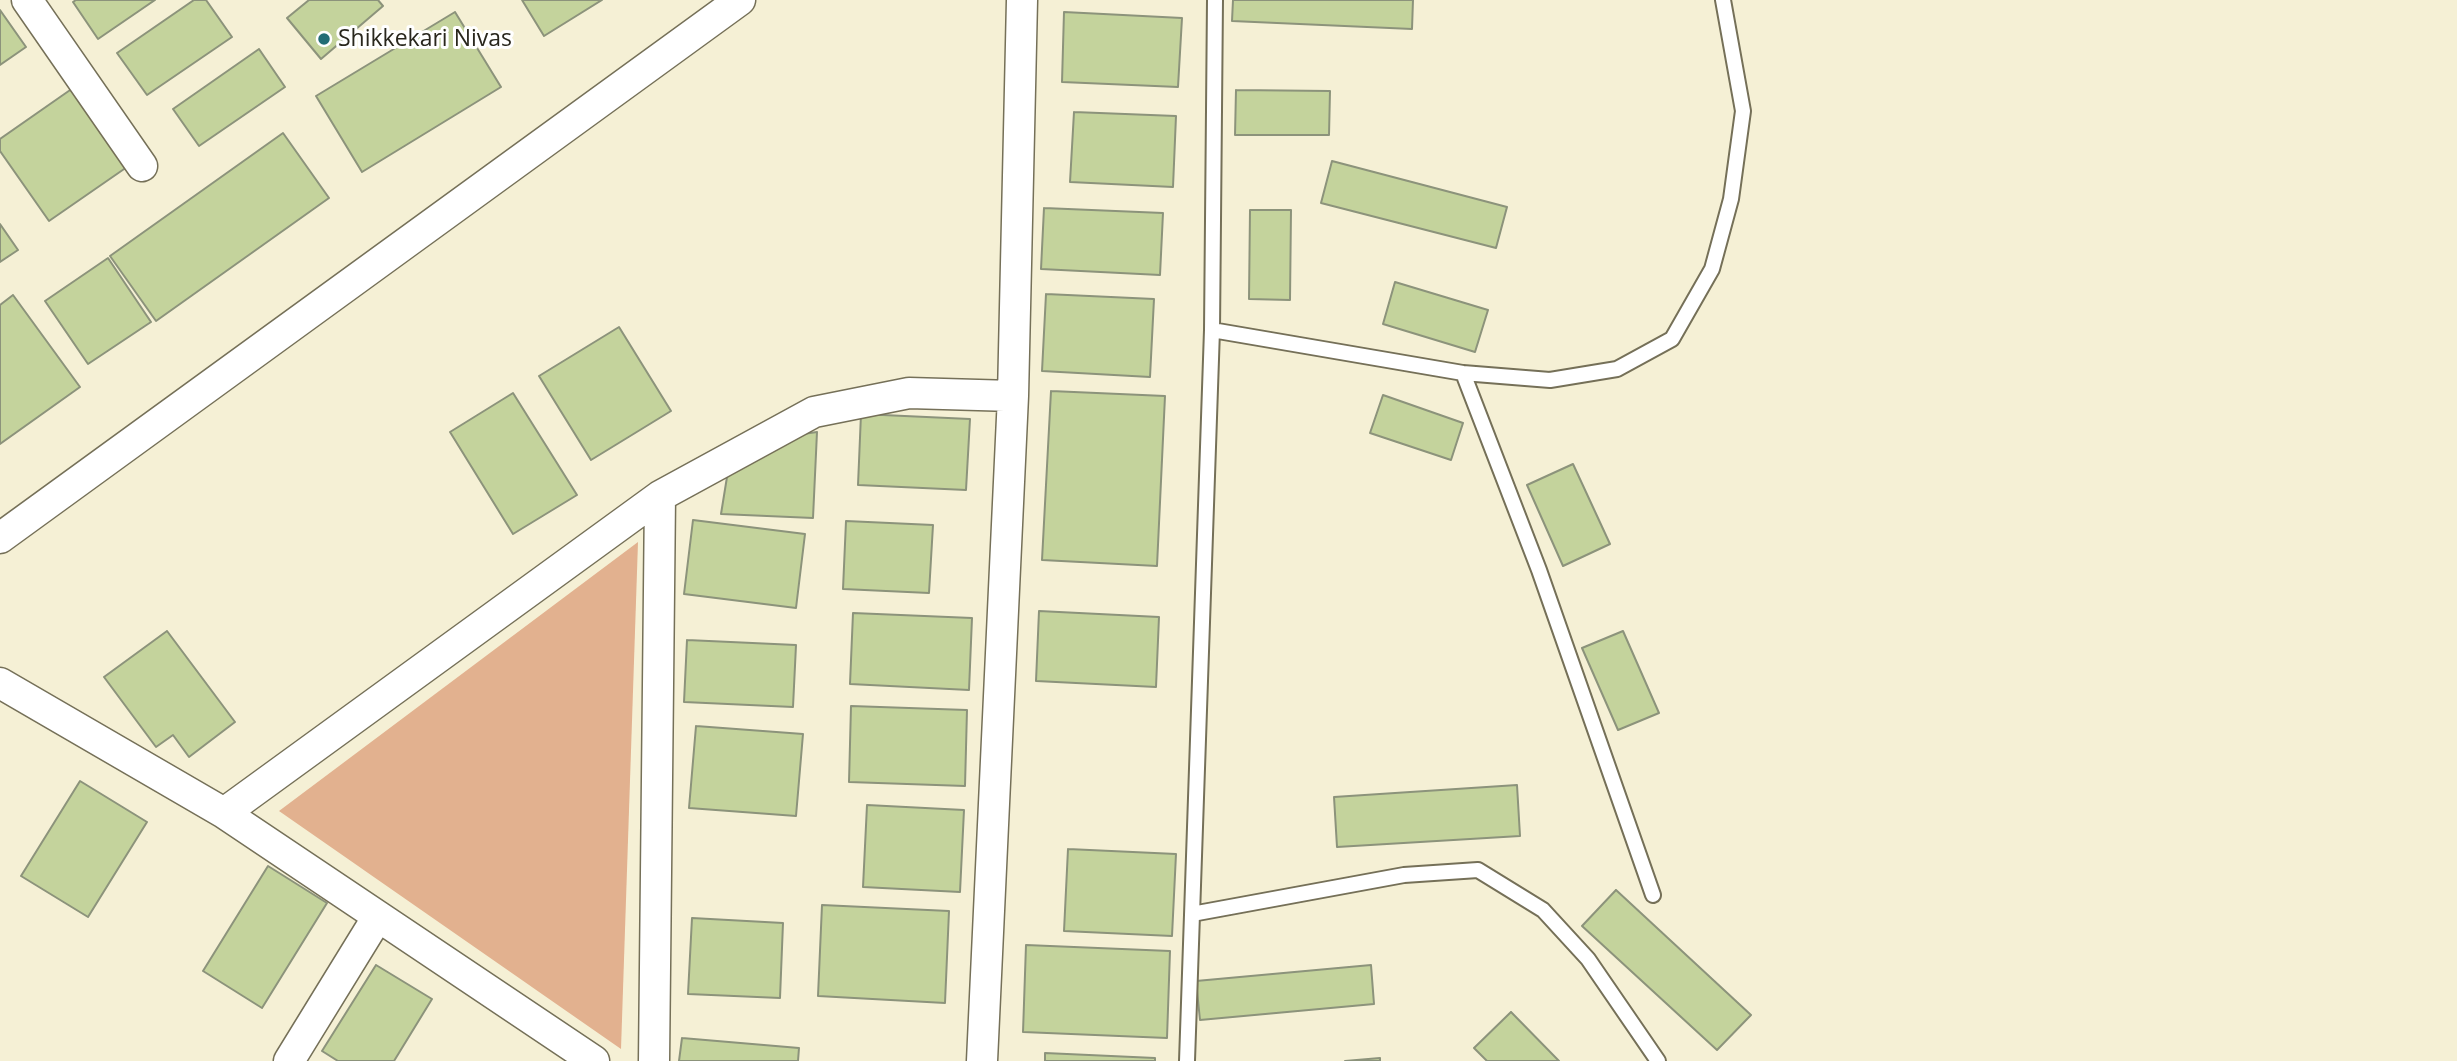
<!DOCTYPE html>
<html>
<head>
<meta charset="utf-8">
<style>
	body { margin:0 }
	canvas { display:block; background:#f5f0d5 }
</style>
</head>
<body>
<canvas width="2457" height="1061"></canvas>
<script>
const ctx = document.querySelector('canvas').getContext('2d');
ctx.lineJoin = 'round';
function paint(path, color) { ctx.fillStyle = color; ctx.fill(path, 'evenodd'); }
const shape = rows => new Path2D(rows.map(r => 'M' + r).join(''));
function trace(path, color, width, dash) { ctx.strokeStyle = color; ctx.lineWidth = width; ctx.lineCap = dash ? 'butt' : 'round'; ctx.setLineDash(dash || []); ctx.stroke(path); }
function drawText(font, color, halo, rows, align = 'center') {
  ctx.font = font + ' "Open Sans",sans-serif'; ctx.lineWidth = 6; ctx.setLineDash([]); ctx.textBaseline = 'middle'; ctx.strokeStyle = halo; ctx.fillStyle = color; for (const [text, x, y, turn = 0] of rows) {
    ctx.save(); ctx.translate(x, y); ctx.rotate((+turn || 0) * Math.PI / 180); ctx.textAlign = isNaN(turn) ? turn : align; if (halo) ctx.strokeText(text, 0, 0); ctx.fillText(text, 0, 0); ctx.restore();
  }
}
const green = shape([
	[638,542,621,1049,279,811]
]);
const building = shape([
	[76,0,155,0,98,39,73,2,76,0],
	[194,0,206,0,232,37,147,95,117,53,194,0],
	[309,0,378,0,383,6,321,59,287,18,309,0],
	[522,0,602,0,544,36,522,0],
	[1233,0,1413,0,1412,29,1232,21,1233,0],
	[0,10,26,47,0,65,0,10],
	[455,12,501,87,362,172,316,96,455,12],
	[1064,12,1182,18,1178,87,1062,82,1064,12],
	[259,49,285,87,199,146,173,109,259,49],
	[73,88,127,167,49,221,0,151,0,139,73,88],
	[1236,90,1330,91,1329,135,1235,135,1236,90],
	[1074,112,1176,116,1173,187,1070,182,1074,112],
	[283,133,329,198,156,321,110,256,283,133],
	[1332,161,1507,207,1496,248,1321,203,1332,161],
	[1044,208,1163,213,1160,275,1041,269,1044,208],
	[1250,210,1291,210,1290,300,1249,299,1250,210],
	[0,224,18,250,0,262,0,224],
	[108,258,151,322,88,364,45,301,108,258],
	[1395,282,1488,310,1475,352,1383,324,1395,282],
	[1046,294,1154,299,1150,377,1042,371,1046,294],
	[13,295,80,387,0,444,0,305,13,295],
	[619,327,671,411,591,460,539,376,619,327],
	[1051,391,1165,396,1157,566,1042,560,1051,391],
	[513,393,577,495,513,534,450,432,513,393],
	[1383,395,1463,423,1451,460,1370,433,1383,395],
	[861,414,970,419,966,490,858,485,861,414],
	[817,432,813,518,721,514,727,477,775,438,817,432],
	[1573,464,1610,544,1563,566,1527,485,1573,464],
	[693,520,805,534,796,608,684,594,693,520],
	[846,521,933,525,929,593,843,589,846,521],
	[1039,611,1159,617,1156,687,1036,681,1039,611],
	[853,613,972,618,969,690,850,684,853,613],
	[167,631,235,722,189,757,173,735,156,747,104,677,167,631],
	[1623,631,1659,713,1618,730,1582,648,1623,631],
	[687,640,796,645,793,707,684,702,687,640],
	[851,706,967,710,965,786,849,782,851,706],
	[696,726,803,734,796,816,689,808,696,726],
	[80,781,147,822,88,917,21,876,80,781],
	[1517,785,1520,836,1337,847,1334,797,1517,785],
	[867,805,964,810,960,892,863,887,867,805],
	[1068,849,1176,854,1172,936,1064,931,1068,849],
	[268,866,327,903,262,1008,203,971,268,866],
	[1616,890,1751,1015,1717,1050,1582,926,1616,890],
	[822,905,949,911,945,1003,818,996,822,905],
	[692,918,783,923,780,998,688,994,692,918],
	[1026,945,1170,951,1167,1038,1023,1032,1026,945],
	[376,965,432,999,394,1061,338,1061,322,1051,376,965],
	[1371,965,1374,1004,1200,1020,1196,981,1371,965],
	[1511,1012,1559,1061,1487,1061,1474,1048,1511,1012],
	[682,1038,799,1048,798,1061,679,1061,682,1038],
	[1045,1053,1155,1058,1155,1061,1045,1061,1045,1053],
	[1380,1058,1380,1061,1345,1061,1380,1058]
]);
const service = shape([
	[1212,330,1463,373,1550,380,1617,369,1672,339,1712,269,1731,199,1743,111,1723,0],
	[1463,373,1539,570,1653,895],
	[1192,914,1404,875,1478,870,1543,910,1588,959,1658,1061],
	[1187,1061,1212,330,1215,0]
]);
const minor = shape([
	[27,0,142,166],
	[0,538,740,0],
	[0,683,224,813,594,1061],
	[224,813,660,496,814,412,909,393,1013,396],
	[289,1061,377,918],
	[654,1061,660,496],
	[982,1061,1013,396,1022,0]
]);
const markers = [
	[324,39,7,"#226c75"]
];
const poiNames = [
	["Shikkekari Nivas",338,39]
];
paint(green, '#e2b18f');
paint(building, '#c4d39c');
trace(building, '#8c937b', 2);
trace(service, '#757058', 18);
trace(minor, '#757058', 33);
trace(service, '#fff', 14);
trace(minor, '#fff', 30);
for (const [x, y, r, color] of markers) { const dot = new Path2D(); dot.arc(x, y, r, 0, 2 * Math.PI); ctx.fillStyle = color; ctx.fill(dot); trace(dot, '#fff', 2.5); }
drawText('23px', '#29271d', '#fff', poiNames, 'left');
</script>
</body>
</html>
